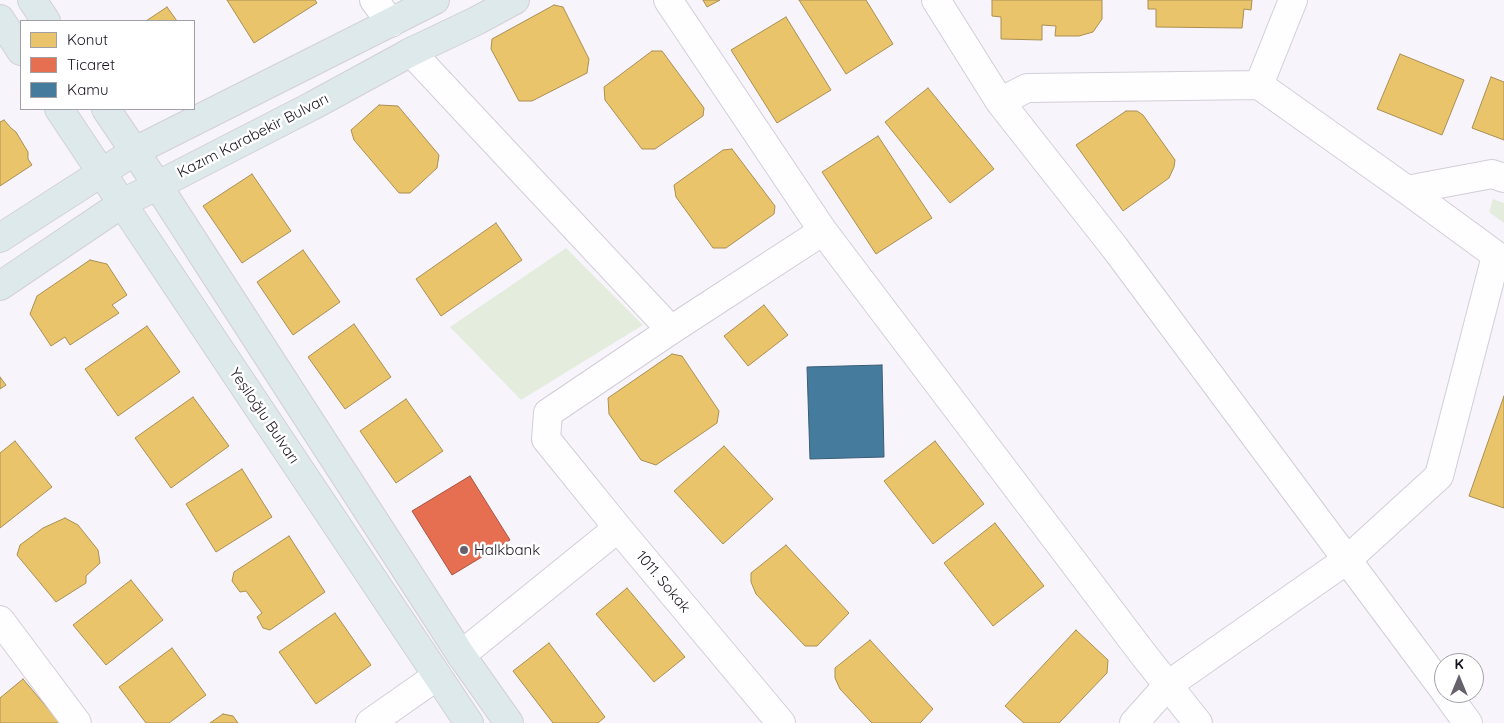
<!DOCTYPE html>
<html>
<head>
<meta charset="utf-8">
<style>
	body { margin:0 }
	#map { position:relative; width:1504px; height:723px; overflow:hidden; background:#f8f4fc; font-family:Quicksand,sans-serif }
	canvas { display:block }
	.legend { position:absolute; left:20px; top:20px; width:175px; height:90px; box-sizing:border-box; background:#fff; border:1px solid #a3a0a5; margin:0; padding:6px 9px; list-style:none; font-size:15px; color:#18121e }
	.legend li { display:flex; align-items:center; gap:10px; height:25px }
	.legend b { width:25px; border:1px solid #a3a0a5 }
	.north { position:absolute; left:1434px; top:653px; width:50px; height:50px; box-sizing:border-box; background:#fff; border:1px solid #a3a0a5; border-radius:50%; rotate:0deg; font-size:14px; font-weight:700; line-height:20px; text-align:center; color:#18121e }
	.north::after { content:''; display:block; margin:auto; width:18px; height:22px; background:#66616c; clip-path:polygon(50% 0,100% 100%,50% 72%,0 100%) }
</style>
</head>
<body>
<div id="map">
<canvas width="1504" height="723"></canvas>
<ul class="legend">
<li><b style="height:14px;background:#e9c46a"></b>Konut</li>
<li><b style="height:14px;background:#e76f51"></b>Ticaret</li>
<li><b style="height:14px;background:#457b9d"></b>Kamu</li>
</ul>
<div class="north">K</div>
</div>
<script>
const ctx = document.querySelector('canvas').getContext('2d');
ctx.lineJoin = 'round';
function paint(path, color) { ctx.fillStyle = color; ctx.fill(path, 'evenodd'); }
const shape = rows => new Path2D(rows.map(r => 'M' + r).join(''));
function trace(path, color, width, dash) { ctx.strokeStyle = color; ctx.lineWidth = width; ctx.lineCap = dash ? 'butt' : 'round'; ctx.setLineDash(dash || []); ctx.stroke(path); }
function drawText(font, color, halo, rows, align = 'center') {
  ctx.font = font + ' Quicksand,sans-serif'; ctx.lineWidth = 5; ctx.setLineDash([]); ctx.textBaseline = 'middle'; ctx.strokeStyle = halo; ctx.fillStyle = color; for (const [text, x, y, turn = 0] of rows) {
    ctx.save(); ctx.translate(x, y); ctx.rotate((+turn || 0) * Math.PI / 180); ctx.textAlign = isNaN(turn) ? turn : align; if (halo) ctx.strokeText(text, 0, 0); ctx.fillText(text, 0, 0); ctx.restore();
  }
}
const green = shape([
	[1493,199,1504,203,1504,223,1489,212],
	[566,248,643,325,521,400,450,327]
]);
const homes = shape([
	[227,0,315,0,317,3,254,43,227,0],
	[703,0,720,0,707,7,703,0],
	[799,0,866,0,893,44,846,74,799,0],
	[992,0,1102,0,1102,19,1093,32,1079,36,1055,36,1056,26,1042,25,1042,40,1001,39,1001,17,992,16,992,0],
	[1148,0,1252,0,1251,10,1244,9,1242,28,1156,27,1156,9,1148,9,1148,0],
	[554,5,563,7,589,59,587,73,532,101,519,101,491,49,492,39,554,5],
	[167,7,177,21,146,21,167,7],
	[786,17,831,90,777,123,731,50,786,17],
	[652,51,662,51,704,108,703,116,655,149,642,149,605,100,604,87,652,51],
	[1400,54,1464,80,1442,135,1377,109,1400,54],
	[1491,77,1504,82,1504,140,1472,128,1491,77],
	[928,88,994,169,950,203,885,122,928,88],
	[379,105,398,106,439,155,437,168,410,193,399,193,354,140,351,130,379,105],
	[1126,111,1137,111,1143,115,1175,160,1174,167,1169,178,1123,211,1076,145,1126,111],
	[4,120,11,128,16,132,28,152,28,159,32,165,0,186,0,122,4,120],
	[878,136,932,218,876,254,822,172,878,136],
	[732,149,775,206,774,214,726,248,713,248,676,197,674,185,723,150,732,149],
	[252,174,291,231,242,263,203,206,252,174],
	[496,223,522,260,441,316,416,279,496,223],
	[303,250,340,302,293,335,257,282,303,250],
	[90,260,107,264,127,295,112,305,119,313,70,345,65,337,51,346,30,314,37,296,90,260],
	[764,305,788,335,748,366,724,336,764,305],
	[354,324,391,377,345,409,308,357,354,324],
	[147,326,180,372,118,416,85,369,147,326],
	[672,354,682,356,719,411,717,423,656,465,641,460,609,414,608,398,672,354],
	[0,377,6,385,0,389,0,377],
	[1504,396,1504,508,1469,496,1504,396],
	[193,397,229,446,171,488,135,438,193,397],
	[406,399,443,451,396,483,360,431,406,399],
	[15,441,52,487,0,528,0,453,15,441],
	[935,441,984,504,933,544,884,481,935,441],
	[724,446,773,499,723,544,674,491,724,446],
	[242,469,272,517,216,552,186,504,242,469],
	[65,518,78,525,98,550,100,563,86,576,86,583,56,602,17,555,20,545,43,528,65,518],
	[995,523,1044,586,993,626,944,563,995,523],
	[289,536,325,592,270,630,263,628,257,617,262,613,246,591,240,592,232,581,234,572,289,536],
	[786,545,849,613,817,646,805,646,756,594,751,582,751,573,786,545],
	[131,580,163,620,106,665,73,625,131,580],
	[627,588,685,657,654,682,596,614,627,588],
	[335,613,371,665,316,704,279,652,335,613],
	[1076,630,1108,660,1107,673,1059,723,1024,723,1005,706,1076,630],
	[870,640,933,709,920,723,872,723,840,689,835,678,835,668,870,640],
	[549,643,605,717,598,723,553,723,513,671,549,643],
	[172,648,206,695,169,723,146,723,119,687,172,648],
	[23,679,60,723,0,723,0,698,23,679],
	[223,714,233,716,238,723,210,723,223,714]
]);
const shops = shape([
	[470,476,510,540,452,575,412,511,470,476]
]);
const public = shape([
	[882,365,884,457,810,459,807,367,882,365]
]);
const minor = shape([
	[374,0,391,23],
	[668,0,823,231,1143,654,1198,723],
	[936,0,1000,102,1115,248,1444,690],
	[411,52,671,330],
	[1259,85,1293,0],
	[1000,102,1027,88,1259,85,1407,190,1492,174,1504,178],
	[1407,190,1504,261],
	[0,620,77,723],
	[461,655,618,528],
	[1446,693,1468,723],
	[370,723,437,676],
	[781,723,618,528,546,439,548,413,671,330,823,231],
	[1134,723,1168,685,1348,559,1439,476,1496,256]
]);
const major = shape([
	[32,0,46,21],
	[0,19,21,51],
	[59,109,469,723],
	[106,109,158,186,461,655,509,723],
	[0,238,135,151,435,0],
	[0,286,123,203,312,106,411,52,476,21,515,0]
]);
const markers = [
	[464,550,5,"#66616c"]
];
const streetNames = [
	["Kazım Karabekir Bulvarı",253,136,-27],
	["Yeşiloğlu Bulvarı",264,416,56],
	["1011. Sokak",663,582,50]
];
const poiNames = [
	["Halkbank",474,550]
];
paint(green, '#e4ecde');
paint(homes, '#e9c46a');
trace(homes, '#aa8f53', 1);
paint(shops, '#e76f51');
trace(shops, '#a95342', 1);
paint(public, '#457b9d');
trace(public, '#385c77', 1);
trace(minor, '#d2ced8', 30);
trace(major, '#d3d0d6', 30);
trace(minor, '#fefdff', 28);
trace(major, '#dde9eb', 28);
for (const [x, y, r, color] of markers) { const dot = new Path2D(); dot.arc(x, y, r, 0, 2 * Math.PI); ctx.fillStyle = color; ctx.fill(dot); trace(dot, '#fff', 2); }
drawText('15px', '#18121e', '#fff', streetNames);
drawText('15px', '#18121e', '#fff', poiNames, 'left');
</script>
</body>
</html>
